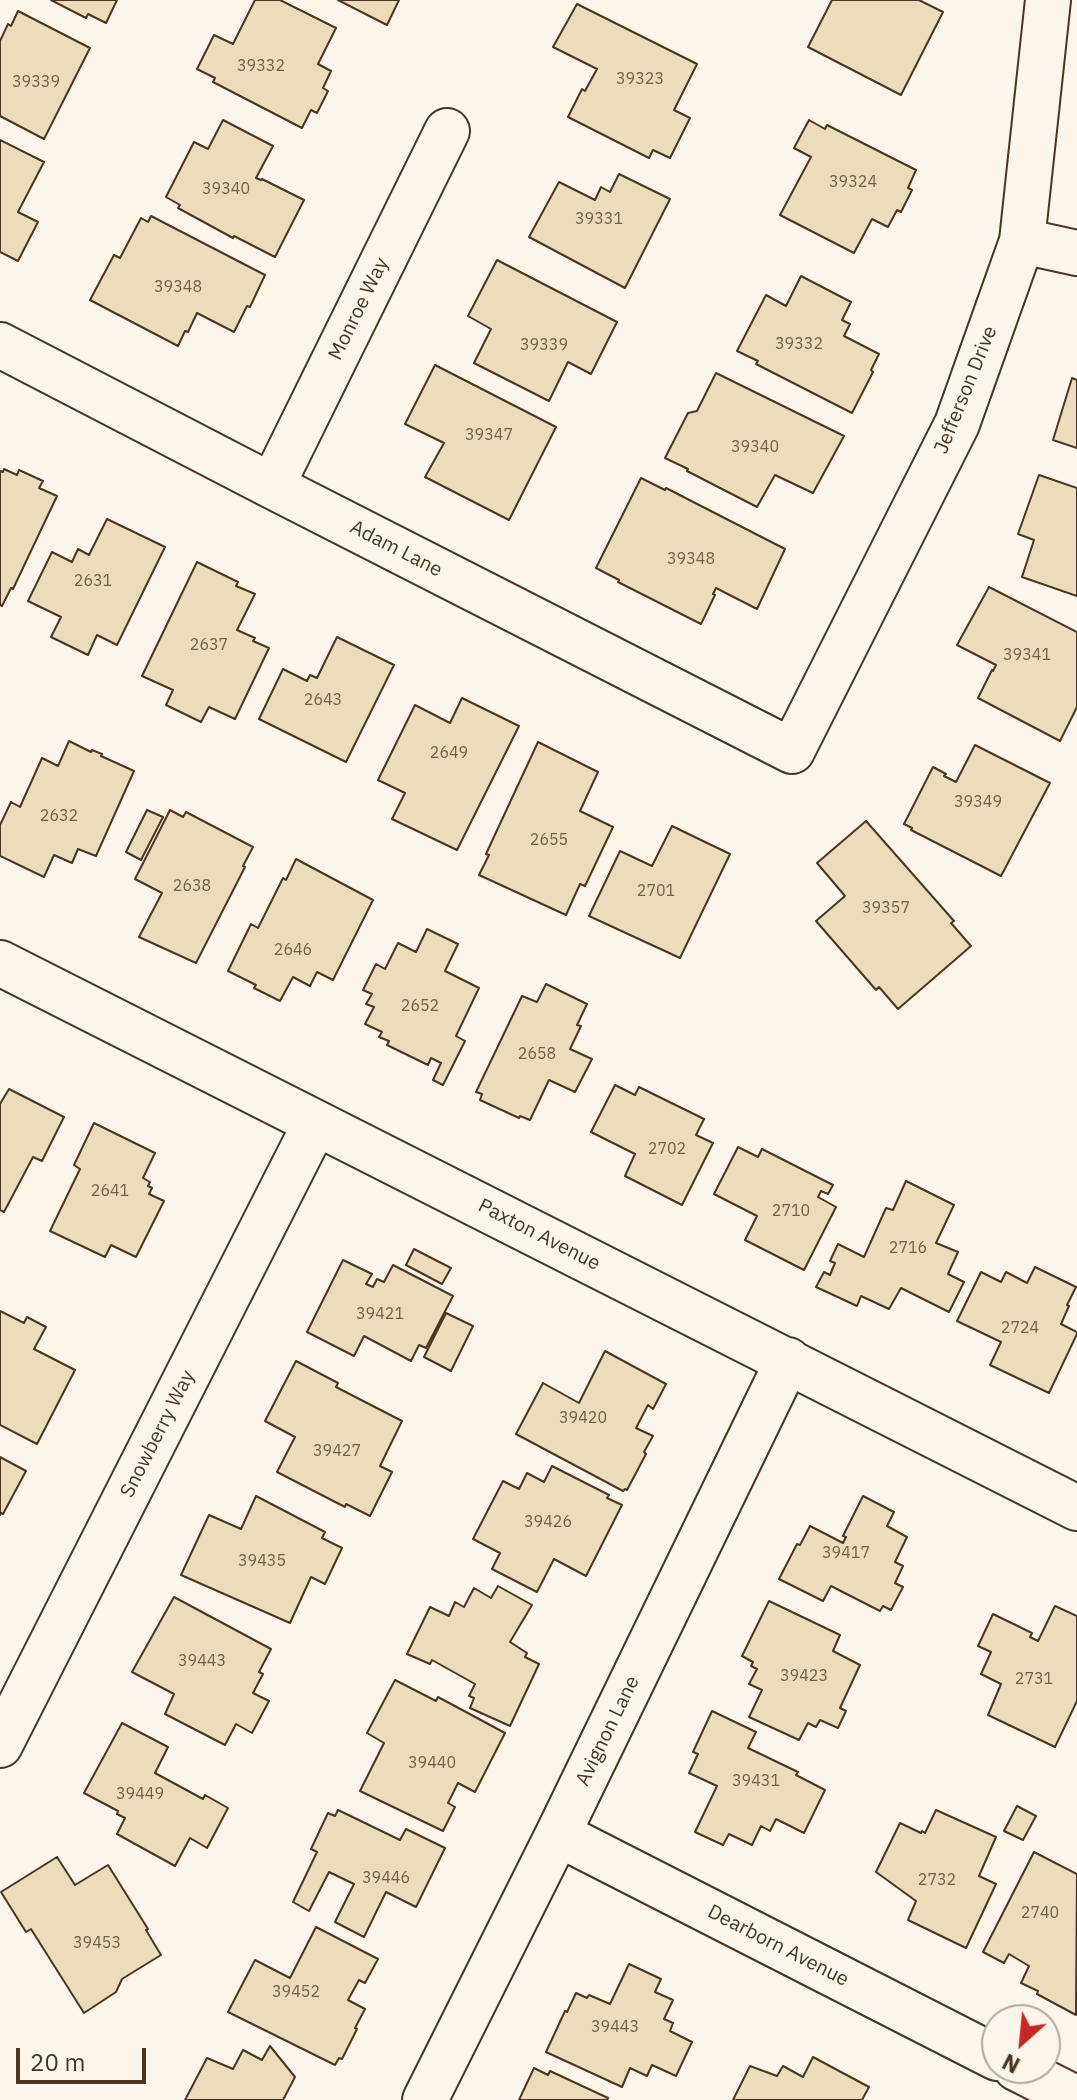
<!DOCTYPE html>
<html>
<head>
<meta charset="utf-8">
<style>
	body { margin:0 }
	#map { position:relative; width:1077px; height:2100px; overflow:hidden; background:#fbf6e9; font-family:"IBM Plex Sans",sans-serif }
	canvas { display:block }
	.north { position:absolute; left:981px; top:2004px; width:80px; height:80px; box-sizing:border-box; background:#fbf6e9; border:2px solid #b4a999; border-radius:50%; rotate:207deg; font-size:22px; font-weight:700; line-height:32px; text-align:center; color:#4a3520 }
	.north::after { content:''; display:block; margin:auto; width:28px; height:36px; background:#c62828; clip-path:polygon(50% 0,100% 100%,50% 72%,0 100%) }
	.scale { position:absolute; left:16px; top:2048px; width:130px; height:36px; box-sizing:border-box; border:4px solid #4a3520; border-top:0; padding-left:10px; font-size:24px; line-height:28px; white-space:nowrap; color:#4a3520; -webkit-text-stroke:6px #fbf6e9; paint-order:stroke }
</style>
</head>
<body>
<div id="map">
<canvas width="1077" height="2100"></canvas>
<div class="north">N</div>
<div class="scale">20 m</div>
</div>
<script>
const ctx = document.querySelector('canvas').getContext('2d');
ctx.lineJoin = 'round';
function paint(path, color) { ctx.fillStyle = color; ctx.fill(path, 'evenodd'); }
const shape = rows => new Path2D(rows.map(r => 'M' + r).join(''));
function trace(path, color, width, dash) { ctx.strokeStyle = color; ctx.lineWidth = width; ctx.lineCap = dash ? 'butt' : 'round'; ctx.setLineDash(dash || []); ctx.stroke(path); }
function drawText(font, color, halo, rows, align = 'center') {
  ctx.font = font + ' "IBM Plex Sans",sans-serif'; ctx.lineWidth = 6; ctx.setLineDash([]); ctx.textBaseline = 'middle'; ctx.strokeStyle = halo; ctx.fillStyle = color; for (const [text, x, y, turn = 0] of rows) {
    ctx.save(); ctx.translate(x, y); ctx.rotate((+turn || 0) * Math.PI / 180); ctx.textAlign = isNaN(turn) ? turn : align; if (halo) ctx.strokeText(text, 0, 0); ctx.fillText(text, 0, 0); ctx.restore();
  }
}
const building = shape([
	[51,0,117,0,106,23,88,14,86,18,51,0],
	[255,0,280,0,336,28,318,64,331,71,323,88,328,91,317,113,311,110,302,128,213,82,215,78,197,69,214,35,233,44,255,0],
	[338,0,399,0,387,25,338,0],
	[832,0,919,0,943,12,901,95,808,47,832,0],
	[577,4,697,64,674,110,690,118,670,158,653,150,649,158,568,117,582,89,585,91,597,69,553,47,577,4],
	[18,11,90,48,44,139,0,116,0,41,8,24,11,26,18,11],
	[223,120,273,146,256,178,261,180,262,179,304,200,275,257,234,236,233,238,178,208,180,205,166,197,194,142,208,149,223,120],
	[809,120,825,129,827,125,916,170,908,188,912,190,901,212,897,210,888,227,872,219,854,253,780,215,811,157,794,148,809,120],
	[0,140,44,162,18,212,38,222,18,261,0,252,0,140],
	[619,174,670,199,625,288,529,237,559,182,595,200,601,187,610,192,619,174],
	[151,216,265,275,250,307,247,306,234,332,197,313,188,332,185,331,178,346,90,300,114,255,120,258,141,218,148,222,151,216],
	[497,260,617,322,591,374,568,362,549,401,474,363,491,329,468,316,497,260],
	[801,276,851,302,842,320,850,324,844,336,879,354,871,370,873,372,852,413,756,364,758,361,737,351,766,295,786,306,801,276],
	[435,365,556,427,509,520,425,477,444,443,405,424,435,365],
	[716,373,844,436,813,493,775,475,757,507,687,471,688,469,665,458,688,413,697,411,716,373],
	[1072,378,1077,380,1077,448,1053,440,1072,378],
	[4,469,17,475,19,470,43,481,39,488,57,496,13,589,11,588,2,606,0,605,0,471,3,472,4,469],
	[1039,475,1077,488,1077,596,1022,577,1034,540,1018,534,1039,475],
	[641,478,665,490,666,488,785,549,757,609,716,588,713,594,715,595,701,624,618,582,619,580,596,568,641,478],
	[107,519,165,547,117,645,97,635,88,655,51,637,61,617,28,601,52,552,72,562,78,549,89,555,107,519],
	[197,562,238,582,236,586,255,594,237,630,255,638,253,641,269,648,235,719,209,707,201,722,166,705,173,690,142,676,197,562],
	[989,587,1077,632,1077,707,1060,741,978,698,992,670,993,671,996,665,957,645,989,587],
	[337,637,394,665,346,762,259,719,283,669,307,681,310,675,317,678,337,637],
	[462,698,519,726,457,850,392,819,405,793,378,780,415,705,450,723,462,698],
	[69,741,91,752,92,750,102,754,101,756,134,771,96,856,78,849,72,863,54,855,44,877,0,856,0,825,11,802,20,807,42,758,58,766,69,741],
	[538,742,598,772,580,811,613,827,585,886,580,884,566,915,479,875,489,855,486,854,538,742],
	[975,745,1050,783,1001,876,911,830,912,828,904,824,933,767,946,774,944,776,956,782,975,745],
	[147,810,163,817,141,860,126,852,147,810],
	[170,810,183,817,186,812,253,847,243,866,245,867,196,963,139,937,162,893,135,879,170,810],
	[866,821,954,921,951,923,971,946,898,1009,879,987,876,990,816,921,845,896,817,863,866,821],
	[672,826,730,854,680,958,589,916,620,851,652,866,672,826],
	[296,859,373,900,333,980,317,972,310,986,293,977,280,1001,254,988,256,985,228,971,251,924,258,928,283,878,286,880,296,859],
	[427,929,458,944,445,971,479,988,456,1036,465,1041,443,1085,433,1080,441,1063,431,1058,428,1065,387,1045,389,1041,379,1037,382,1032,365,1024,374,1007,366,1004,372,994,363,990,376,964,385,969,398,943,416,952,427,929],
	[546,984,587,1004,577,1025,581,1026,570,1049,592,1059,575,1092,549,1080,530,1120,520,1116,519,1118,480,1100,482,1094,476,1092,522,996,537,1002,546,984],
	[615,1085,635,1095,639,1087,704,1119,696,1135,713,1143,682,1205,625,1176,635,1154,591,1132,615,1085],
	[9,1089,64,1117,42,1161,33,1157,4,1212,0,1210,0,1104,9,1089],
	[94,1123,155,1153,143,1178,150,1182,148,1186,152,1188,149,1194,164,1201,136,1257,111,1245,105,1257,50,1231,80,1169,74,1165,94,1123],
	[738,1147,758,1157,762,1149,833,1185,828,1194,821,1191,818,1197,836,1207,804,1270,745,1240,757,1216,714,1194,738,1147],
	[906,1181,954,1205,936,1243,958,1252,948,1274,964,1282,949,1312,901,1288,889,1309,861,1296,857,1306,816,1287,824,1272,830,1275,835,1263,830,1261,838,1244,864,1257,886,1208,893,1210,906,1181],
	[414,1249,451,1268,442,1284,406,1265,414,1249],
	[343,1260,372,1274,366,1284,373,1287,377,1279,384,1282,393,1265,453,1296,426,1348,419,1345,411,1361,364,1336,354,1356,307,1332,343,1260],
	[1035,1267,1076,1287,1067,1305,1069,1306,1061,1324,1077,1332,1077,1334,1049,1393,990,1365,1001,1342,957,1321,981,1272,1001,1282,1006,1272,1027,1283,1035,1267],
	[0,1311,24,1323,27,1317,46,1327,34,1349,75,1370,37,1444,0,1425,0,1311],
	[446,1313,473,1326,451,1371,424,1357,446,1313],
	[605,1351,666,1384,653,1409,648,1405,636,1428,653,1436,644,1452,646,1454,627,1490,625,1489,623,1491,516,1434,543,1383,579,1403,605,1351],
	[296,1361,338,1383,336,1387,402,1421,380,1466,392,1472,370,1516,346,1504,345,1507,277,1472,295,1437,265,1421,296,1361],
	[0,1457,26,1471,3,1514,1,1513,0,1515,0,1457],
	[552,1466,609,1495,607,1498,622,1505,586,1576,554,1559,537,1592,492,1569,500,1553,473,1539,503,1481,519,1489,527,1473,544,1482,552,1466],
	[256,1496,325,1532,322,1538,342,1548,325,1584,311,1577,290,1623,181,1575,209,1515,241,1529,256,1496],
	[863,1496,894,1512,887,1526,907,1537,895,1562,903,1566,895,1583,903,1587,891,1610,883,1606,880,1611,831,1586,823,1601,779,1579,797,1544,800,1545,810,1526,843,1543,846,1537,843,1536,863,1496],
	[498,1586,532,1605,510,1642,527,1653,525,1657,539,1664,510,1726,470,1708,474,1698,469,1696,475,1684,432,1660,430,1664,407,1654,430,1607,449,1616,455,1602,464,1607,474,1588,491,1598,498,1586],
	[174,1597,271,1649,259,1672,263,1674,253,1693,269,1701,252,1733,236,1724,225,1745,165,1714,174,1694,132,1672,174,1597],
	[769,1601,840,1635,833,1651,860,1665,840,1708,846,1711,838,1728,820,1720,816,1727,808,1723,799,1740,749,1717,762,1690,749,1684,757,1669,751,1666,753,1662,742,1656,769,1601],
	[1055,1606,1077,1616,1077,1701,1055,1747,988,1715,1001,1684,981,1674,991,1652,978,1646,993,1614,1032,1633,1030,1637,1038,1641,1055,1606],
	[395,1680,436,1701,438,1697,505,1733,475,1792,458,1783,448,1803,455,1807,443,1831,360,1791,384,1743,367,1733,395,1680],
	[712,1711,756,1732,748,1748,798,1772,796,1775,825,1790,804,1833,776,1819,770,1831,761,1826,752,1845,729,1834,723,1845,695,1832,717,1786,689,1773,698,1754,693,1752,712,1711],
	[122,1723,168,1747,155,1773,203,1799,205,1795,228,1808,207,1848,190,1838,175,1866,117,1834,125,1818,117,1814,118,1811,84,1793,122,1723],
	[1017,1806,1036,1816,1023,1840,1004,1831,1017,1806],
	[338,1810,400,1840,406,1829,445,1848,416,1907,386,1892,364,1937,335,1922,354,1884,329,1872,309,1911,293,1902,317,1852,311,1849,328,1813,335,1816,338,1810],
	[936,1810,996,1837,979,1876,996,1884,966,1948,908,1920,916,1901,876,1872,900,1823,921,1833,922,1831,925,1833,936,1810],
	[1034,1852,1077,1874,1076,2015,1037,1994,1038,1991,1021,1983,1029,1966,1009,1954,1004,1963,983,1952,1034,1852],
	[57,1857,75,1885,108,1865,148,1929,146,1930,161,1955,122,1979,116,1992,84,2013,31,1929,26,1932,1,1892,57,1857],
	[316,1927,378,1959,365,1983,359,1980,348,2000,365,2009,355,2028,357,2029,342,2059,339,2058,335,2065,228,2012,255,1960,290,1978,316,1927],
	[629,1964,661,1979,655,1992,673,2000,664,2019,673,2023,670,2031,692,2042,676,2076,652,2065,647,2076,630,2068,622,2087,546,2052,565,2011,567,2012,576,1993,587,1998,589,1995,610,2004,629,1964],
	[270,2046,295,2077,283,2100,185,2100,207,2058,233,2069,243,2050,262,2060,270,2046],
	[813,2057,869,2087,862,2100,733,2100,750,2066,777,2076,783,2066,803,2077,813,2057],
	[534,2068,548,2075,550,2071,608,2098,607,2100,519,2100,534,2068]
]);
const minor = shape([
	[1022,241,1077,253],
	[0,345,272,486,792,751,957,424,1022,241,1048,0],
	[272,486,447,131],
	[0,963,1077,1508],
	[0,1745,315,1124],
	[558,1834,997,2058],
	[1016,2068,1077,2099],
	[425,2100,558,1834,788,1360]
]);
const numberNames = [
	["39332",261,66],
	["39323",640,79],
	["39339",36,82],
	["39324",853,182],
	["39340",226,189],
	["39331",599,219],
	["39348",178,287],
	["39332",799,344],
	["39339",544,345],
	["39347",489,435],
	["39340",755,447],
	["39348",691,559],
	["2631",93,581],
	["2637",209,645],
	["39341",1027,655],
	["2643",323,700],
	["2649",449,753],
	["39349",978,802],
	["2632",59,816],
	["2655",549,840],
	["2638",192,886],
	["2701",656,891],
	["39357",886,908],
	["2646",293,950],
	["2652",420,1006],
	["2658",537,1054],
	["2702",667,1149],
	["2641",110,1191],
	["2710",791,1211],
	["2716",908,1248],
	["39421",380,1314],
	["2724",1020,1328],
	["39420",583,1418],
	["39427",337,1451],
	["39426",548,1522],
	["39417",846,1553],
	["39435",262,1561],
	["39443",202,1661],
	["39423",804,1676],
	["2731",1034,1679],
	["39440",432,1763],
	["39431",756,1781],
	["39449",140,1794],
	["39446",386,1878],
	["2732",937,1880],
	["2740",1040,1913],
	["39453",97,1943],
	["39452",296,1992],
	["39443",615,2027]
];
const streetNames = [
	["Monroe Way",359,309,-64],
	["Jefferson Drive",966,390,-68],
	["Adam Lane",396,549,27],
	["Paxton Avenue",539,1235,27],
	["Snowberry Way",158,1434,-63],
	["Avignon Lane",608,1731,-64],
	["Dearborn Avenue",778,1946,27]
];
paint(building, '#ecdcbc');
trace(building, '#4a3520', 2);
trace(minor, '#4a3520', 48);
trace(minor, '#fbf6e9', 44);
drawText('16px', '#725f47', null, numberNames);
drawText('20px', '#4a3520', '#fbf6e9', streetNames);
</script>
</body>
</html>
